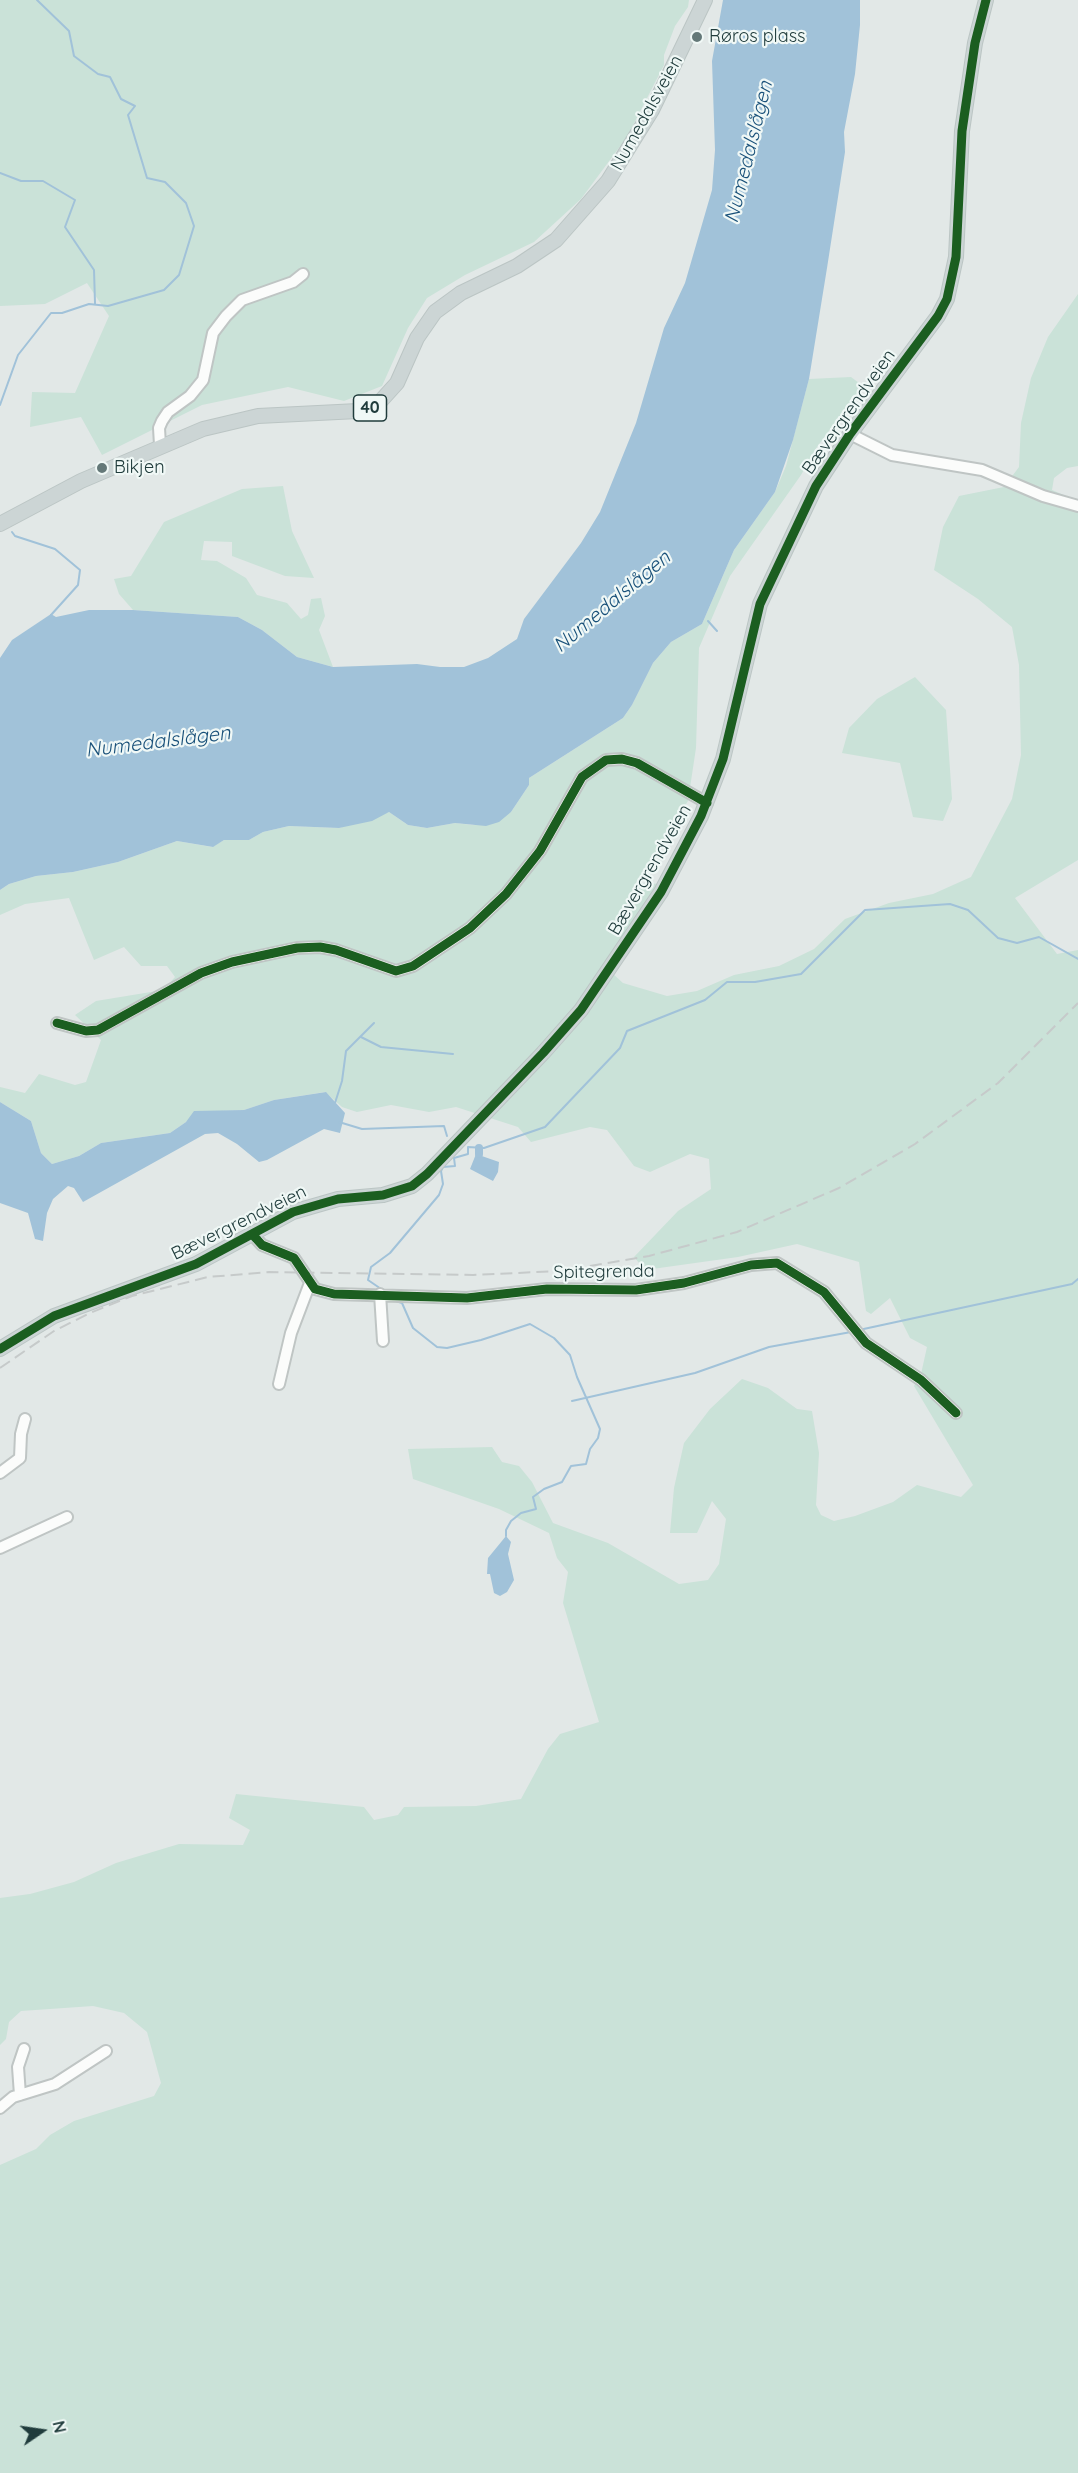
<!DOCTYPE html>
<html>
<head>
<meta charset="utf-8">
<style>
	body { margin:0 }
	#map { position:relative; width:1078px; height:2473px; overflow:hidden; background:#e2e8e7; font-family:Quicksand,sans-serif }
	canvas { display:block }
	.north { position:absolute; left:12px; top:2401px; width:60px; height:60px; -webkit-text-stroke:4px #f0f8f6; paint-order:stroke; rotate:77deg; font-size:16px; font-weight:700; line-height:24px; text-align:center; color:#203c3c }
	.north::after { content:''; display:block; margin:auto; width:21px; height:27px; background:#203c3c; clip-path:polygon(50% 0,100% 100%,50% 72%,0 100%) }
</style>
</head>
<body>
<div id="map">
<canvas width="1078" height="2473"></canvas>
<div class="north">N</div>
</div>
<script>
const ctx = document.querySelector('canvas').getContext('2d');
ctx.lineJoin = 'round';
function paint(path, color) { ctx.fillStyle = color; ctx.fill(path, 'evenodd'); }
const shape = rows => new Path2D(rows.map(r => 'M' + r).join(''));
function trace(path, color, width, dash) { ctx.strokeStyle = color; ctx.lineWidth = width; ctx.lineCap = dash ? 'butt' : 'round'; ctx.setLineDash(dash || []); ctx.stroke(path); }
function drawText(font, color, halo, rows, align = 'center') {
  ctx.font = font + ' Quicksand,sans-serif'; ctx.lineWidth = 4.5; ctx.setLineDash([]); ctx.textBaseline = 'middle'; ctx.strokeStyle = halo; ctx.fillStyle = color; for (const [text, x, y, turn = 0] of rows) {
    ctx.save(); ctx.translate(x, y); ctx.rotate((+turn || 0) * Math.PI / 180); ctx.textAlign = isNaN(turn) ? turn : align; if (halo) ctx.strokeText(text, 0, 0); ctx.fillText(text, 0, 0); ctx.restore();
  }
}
const green = shape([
	[0,0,689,0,688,7,675,26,664,55,664,65,627,137,581,199,534,242,465,275,427,298,408,328,382,386,344,401,288,387,202,405,102,455,81,417,30,427,32,392,75,393,109,316,87,283,45,304,0,306],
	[1078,294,1078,466,1067,468,1054,478,1052,490,1078,501,1078,860,1015,898,1057,954,1078,950,1078,2473,0,2473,0,2165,36,2149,50,2135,74,2121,154,2096,161,2083,147,2032,124,2013,93,2006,21,2011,9,2022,6,2039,0,2045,0,1898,30,1894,74,1882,116,1863,179,1844,243,1845,250,1830,229,1818,236,1794,364,1807,374,1820,398,1815,404,1807,476,1806,521,1799,548,1749,560,1734,599,1722,563,1603,568,1572,557,1558,549,1533,499,1509,413,1479,408,1449,492,1447,502,1462,519,1466,532,1482,553,1523,608,1543,679,1584,708,1580,719,1564,726,1519,712,1501,697,1533,670,1533,674,1488,684,1443,710,1409,742,1379,768,1388,797,1409,812,1411,819,1453,816,1505,821,1515,834,1521,855,1516,893,1502,917,1485,961,1497,973,1485,914,1386,921,1374,927,1347,910,1338,890,1298,871,1314,866,1311,859,1262,797,1244,738,1257,645,1270,634,1257,678,1211,711,1189,709,1159,690,1154,650,1172,634,1166,607,1130,590,1127,531,1142,518,1127,456,1107,429,1112,391,1105,357,1112,342,1107,325,1092,274,1100,244,1110,222,1111,186,1122,170,1133,101,1143,79,1156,52,1164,41,1153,31,1121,0,1102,0,1087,25,1093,39,1074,75,1085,86,1082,101,1040,75,1015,96,1001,163,990,175,977,167,966,141,966,124,947,94,960,69,898,25,904,0,915,0,890,9,884,36,876,73,872,118,862,177,841,212,847,224,840,249,840,263,832,289,826,339,828,389,812,408,825,427,828,455,823,473,825,511,812,529,785,529,778,623,718,632,705,653,663,671,642,702,624,734,550,775,492,786,466,809,379,851,377,863,386,817,447,801,475,730,576,699,648,696,748,688,801,636,883,663,884,612,973,623,983,667,996,697,991,734,975,779,966,814,949,845,919,889,903,933,894,971,877,1012,799,1021,755,1019,665,1012,627,978,599,934,570,943,527,959,496,1004,487,1019,467,1021,423,1031,378,1048,337],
	[283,486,292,531,314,578,285,576,232,556,232,542,204,541,201,560,217,561,246,578,257,595,287,603,301,619,308,615,311,599,321,598,325,616,319,630,333,667,297,657,262,630,238,617,133,610,119,594,114,579,131,576,164,522,242,489],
	[915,677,946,710,952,799,943,821,913,817,900,763,842,753,849,728,877,699]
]);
const water = shape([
	[723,0,860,0,860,25,855,74,844,132,845,152,827,268,809,379,793,440,775,492,734,550,702,624,671,642,653,663,632,705,623,718,529,778,529,785,511,812,499,822,486,826,455,823,427,828,408,825,389,812,372,821,339,828,289,826,263,832,249,840,224,840,213,847,177,841,118,862,73,872,36,876,9,884,0,890,0,658,12,640,51,614,56,617,89,610,133,610,238,617,262,630,297,657,333,667,417,664,440,667,464,667,488,658,517,639,524,619,581,543,600,512,636,423,664,328,685,283,712,190,715,150,712,61],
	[326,1092,345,1113,340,1133,324,1129,267,1160,259,1162,237,1144,218,1133,205,1134,83,1202,74,1188,68,1186,53,1199,47,1213,43,1241,35,1239,28,1213,0,1203,0,1102,31,1121,41,1153,52,1164,79,1156,101,1143,170,1133,186,1122,194,1111,244,1110,274,1100],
	[476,1154,499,1162,498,1172,493,1181,470,1169],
	[506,1536,511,1542,508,1554,514,1580,507,1592,500,1596,494,1593,490,1574,487,1574,488,1558]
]);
const stream = shape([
	[0,173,21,181,43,181,75,200,65,227,94,270,95,303],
	[0,405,18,355,51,313,62,313,89,304,108,306,164,290,179,275,194,226,186,203,165,182,147,178,128,115,135,106,121,99,110,77,98,74,74,56,69,31,37,0],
	[12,532,15,536,55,549,80,570,78,585,51,615],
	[708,621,717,631],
	[361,1037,381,1047,453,1054],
	[335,1103,342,1081,346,1051,374,1023],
	[339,1122,362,1129,444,1126,447,1136],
	[387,1293,368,1280,371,1267,390,1253,439,1195,443,1184,441,1171,443,1167,455,1166,454,1158,468,1154,468,1147,484,1148,545,1127,620,1048,627,1031,705,1000,727,982,755,982,801,974,865,910,950,904,968,910,998,938,1017,943,1039,937,1078,959],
	[392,1300,402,1303,413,1328,437,1347,447,1348,481,1340,530,1324,554,1338,570,1355,577,1377,600,1429,598,1438,590,1449,586,1464,571,1466,562,1482,544,1489,533,1497,536,1509,521,1513,511,1521,506,1530,506,1536],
	[859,1330,1072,1284,1078,1279],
	[572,1401,695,1373,769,1347,851,1332]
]);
const canal = shape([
	[479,1148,479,1154]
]);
const minor = shape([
	[850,434,892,455,982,470,1043,496,1078,506],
	[160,445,159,428,162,421,168,412,190,396,203,380,213,333,226,316,242,300,293,282,303,274],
	[57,1023,86,1031,98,1030,201,973,232,962,297,948,320,947,336,950,396,971,413,966,470,928,506,894,540,851,582,777,606,760,622,759,637,763,707,803],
	[252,1234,262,1245,294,1258,315,1289,334,1294,467,1298,547,1289,636,1290,684,1283,751,1265,777,1263,824,1292,866,1343,921,1380,956,1413],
	[380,1294,383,1341],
	[279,1384,291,1333,310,1283],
	[0,1473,20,1458,21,1434,25,1419],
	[0,1548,67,1517],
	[20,2095,18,2067,24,2049],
	[0,2108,13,2097,55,2084,106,2051]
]);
const major = shape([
	[0,524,81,481,203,429,258,416,358,411,378,404,397,383,417,338,435,312,461,293,517,266,556,240,608,181,652,110,705,0],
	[0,1349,54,1316,196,1264,293,1212,338,1199,383,1195,412,1186,427,1174,543,1053,581,1010,661,892,701,816,723,759,760,604,816,486,850,434,938,316,947,299,956,257,962,131,975,43,986,0]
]);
const rail = shape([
	[0,1368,54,1331,90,1313,132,1296,208,1277,269,1272,473,1275,560,1271,649,1256,737,1232,839,1188,915,1144,998,1083,1078,1003]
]);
const cycleway = shape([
	[57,1023,86,1031,98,1030,201,973,232,962,297,948,320,947,336,950,396,971,413,966,470,928,506,894,540,851,582,777,606,760,622,759,637,763,707,803],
	[252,1234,262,1245,294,1258,315,1289,334,1294,467,1298,547,1289,636,1290,684,1283,751,1265,777,1263,824,1292,866,1343,921,1380,956,1413],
	[0,1349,54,1316,196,1264,293,1212,338,1199,383,1195,412,1186,427,1174,543,1053,581,1010,661,892,701,816,723,759,760,604,816,486,850,434,938,316,947,299,956,257,962,131,975,43,986,0]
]);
const markers = [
	[697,37,6,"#647878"],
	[102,468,6,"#647878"]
];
const shields = [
	[370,408,33]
];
const shieldNames = [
	["40",370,408]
];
const poiNames = [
	["Røros plass",709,37],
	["Bikjen",114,468]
];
const streetNames = [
	["Numedalsveien",647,113,-61],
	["Bævergrendveien",849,412,-55],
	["Bævergrendveien",650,870,-60],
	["Bævergrendveien",239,1223,-26],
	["Spitegrenda",604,1272,-1]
];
const waterNames = [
	["Numedalslågen",749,152,-76],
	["Numedalslågen",612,602,-40],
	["Numedalslågen",158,742,-7]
];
paint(green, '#cae2d8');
paint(water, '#a1c2d9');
trace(stream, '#a1c2d9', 2);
trace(canal, '#a1c2d9', 8);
trace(minor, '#bfc5c4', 14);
trace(major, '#bbc5c4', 16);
trace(minor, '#fbfcfb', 10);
trace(major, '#ccd5d5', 14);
trace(rail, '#c6caca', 2, [12, 6]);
trace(cycleway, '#1b5e20', 9);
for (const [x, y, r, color] of markers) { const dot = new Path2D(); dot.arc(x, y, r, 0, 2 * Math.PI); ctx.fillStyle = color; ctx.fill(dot); trace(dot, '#f0f8f6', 2); }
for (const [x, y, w] of shields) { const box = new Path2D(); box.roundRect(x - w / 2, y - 13, w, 26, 4.5); ctx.fillStyle = '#f0f8f6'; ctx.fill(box); trace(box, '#203c3c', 1.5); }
drawText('bold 16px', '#203c3c', null, shieldNames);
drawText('18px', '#203c3c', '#f0f8f6', poiNames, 'left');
drawText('18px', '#203c3c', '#f0f8f6', streetNames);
drawText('italic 20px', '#185079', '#f0f8f6', waterNames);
</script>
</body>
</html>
